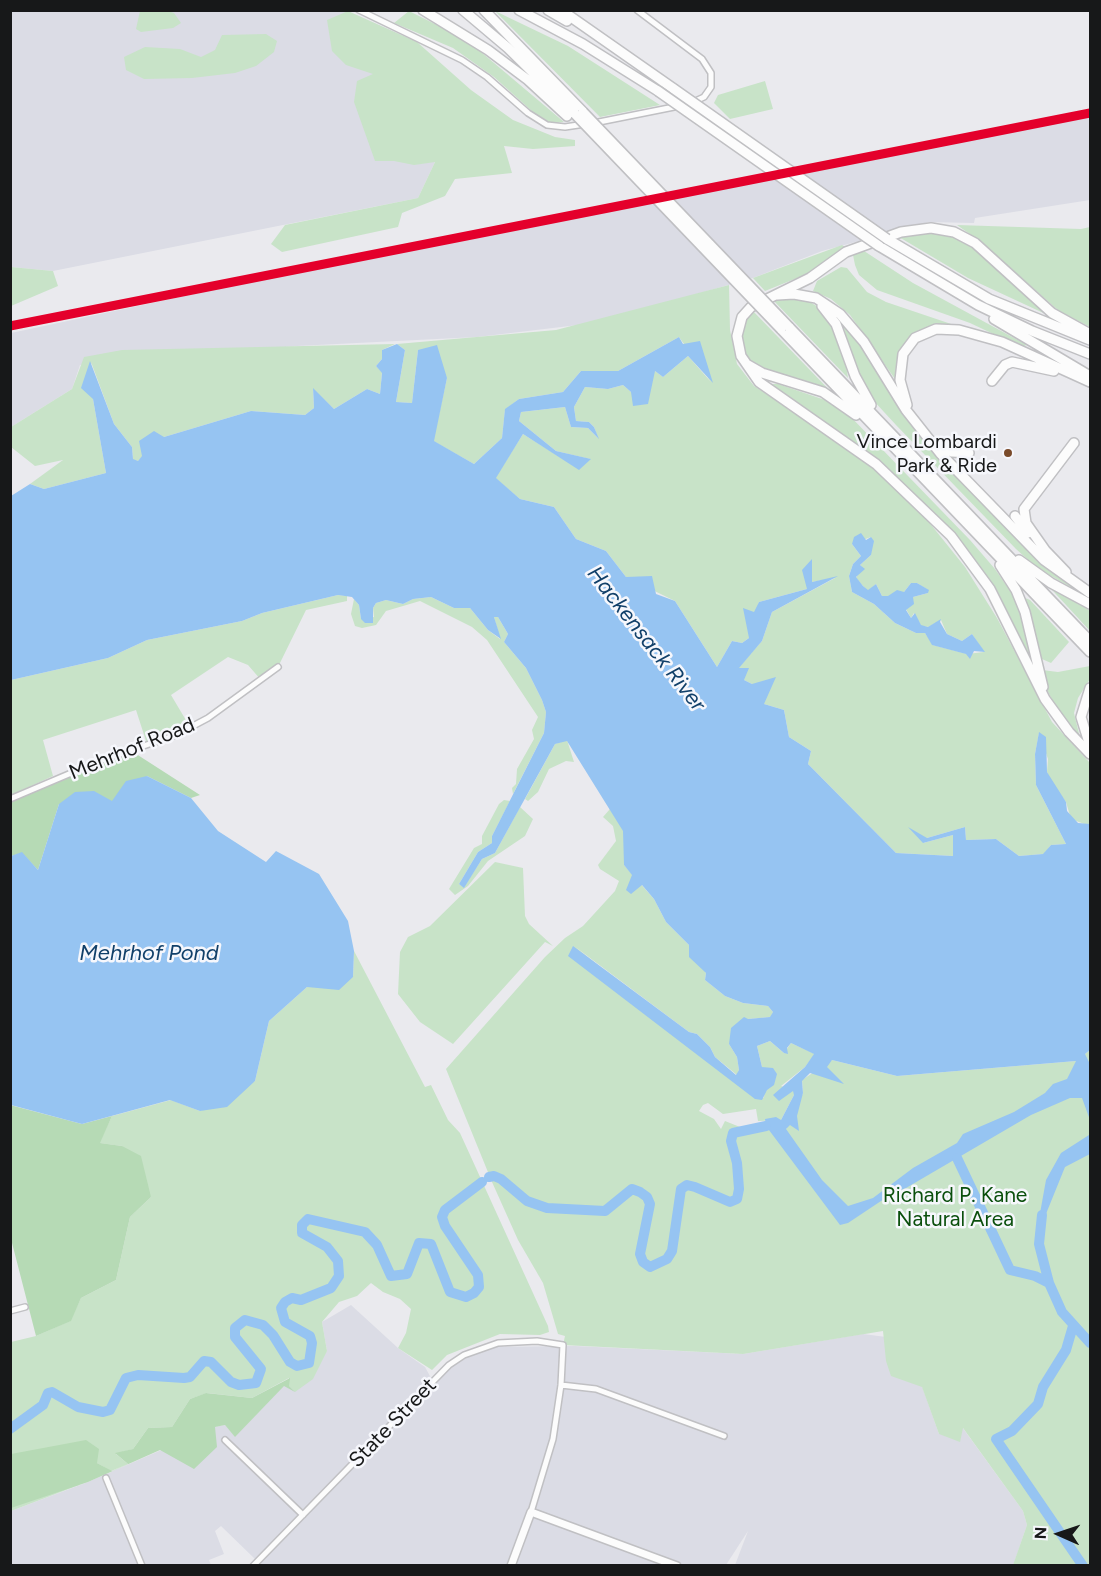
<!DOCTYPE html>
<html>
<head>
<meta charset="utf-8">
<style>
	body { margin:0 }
	#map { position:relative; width:1101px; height:1576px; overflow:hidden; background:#eaeaee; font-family:Figtree,sans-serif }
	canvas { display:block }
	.frame { position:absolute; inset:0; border:12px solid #171819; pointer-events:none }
	.north { position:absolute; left:1029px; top:1504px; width:60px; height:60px; -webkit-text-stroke:4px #f6f7fc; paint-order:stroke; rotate:273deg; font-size:16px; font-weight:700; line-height:24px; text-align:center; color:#171819 }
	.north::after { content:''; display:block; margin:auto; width:21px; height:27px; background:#171819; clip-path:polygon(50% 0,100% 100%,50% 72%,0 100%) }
</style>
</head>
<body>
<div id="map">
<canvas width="1101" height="1576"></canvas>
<div class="frame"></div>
<div class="north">N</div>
</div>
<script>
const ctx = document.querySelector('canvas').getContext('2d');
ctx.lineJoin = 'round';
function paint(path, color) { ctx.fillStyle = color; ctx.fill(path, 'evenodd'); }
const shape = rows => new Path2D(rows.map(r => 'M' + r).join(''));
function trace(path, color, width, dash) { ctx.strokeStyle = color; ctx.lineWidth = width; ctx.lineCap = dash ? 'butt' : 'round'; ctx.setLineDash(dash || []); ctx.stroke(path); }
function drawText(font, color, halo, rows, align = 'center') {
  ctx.font = font + ' Figtree,sans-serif'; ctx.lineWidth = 5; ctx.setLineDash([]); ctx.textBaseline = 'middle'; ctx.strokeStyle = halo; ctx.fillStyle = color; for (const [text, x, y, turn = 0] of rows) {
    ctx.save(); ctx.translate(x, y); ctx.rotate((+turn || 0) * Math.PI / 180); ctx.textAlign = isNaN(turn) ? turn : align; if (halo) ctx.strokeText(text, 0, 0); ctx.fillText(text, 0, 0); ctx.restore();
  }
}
const built = shape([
	[10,11,346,11,417,42,435,162,418,198,53,271,11,267],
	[1090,117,1090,200,975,218,974,223,929,222,822,251,753,278,595,323,477,337,297,346,80,365,72,389,11,427,11,333,293,273],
	[351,1305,398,1348,425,1367,431,1378,486,1347,575,1346,743,1354,863,1334,886,1337,886,1361,922,1386,939,1434,962,1427,1023,1511,1027,1525,1013,1566,735,1565,748,1531,726,1565,250,1565,255,1559,221,1526,215,1531,224,1554,209,1560,211,1565,11,1566,11,1511,88,1482,214,1427,225,1425,235,1436,284,1385,327,1351,322,1322]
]);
const green = shape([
	[140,11,168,11,174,13,181,23,173,28,141,32,136,29],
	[348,11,417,42,471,90,513,120,555,137,575,140,575,146,533,149,504,146,512,173,455,179,445,196,402,213,398,227,282,252,271,244,285,225,418,198,435,162,414,165,394,161,375,161,354,102,357,81,373,74,346,65,332,51,327,20],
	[409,11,443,28,481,52,564,122,551,123,534,113,494,77,453,48,394,23],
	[495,11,568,46,660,105,600,117],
	[266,34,277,41,274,52,256,66,235,73,192,78,144,79,126,70,124,57,145,47,180,49,201,57,215,50,222,35],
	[765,81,773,109,730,119,714,103,718,95],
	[957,225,1081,229,1090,227,1090,327,1059,311,981,242],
	[936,232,955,236,977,248,1052,317,968,278,899,237],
	[842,245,845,247,807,274,765,291,753,278],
	[861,249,913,283,1027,345,1021,347,970,323,877,290,859,275,855,265,853,255],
	[11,267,53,271,58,286,11,306],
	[841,267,847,268,867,292,886,302,963,328,923,330,909,338,900,353,895,379,850,315,831,299,813,291,817,281],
	[729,285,730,330,737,364,754,386,829,434,879,473,924,516,965,567,997,618,1052,722,1090,763,1090,824,1087,825,1071,819,1066,802,1052,784,1047,772,1048,759,1039,733,1035,754,1036,785,1066,844,1051,845,1044,854,1019,856,996,839,966,840,965,827,927,838,923,843,953,835,953,856,896,853,808,764,811,751,789,737,784,710,764,704,752,684,744,680,738,668,762,641,772,612,835,578,812,582,812,560,807,589,759,602,749,638,742,643,732,641,717,667,675,601,626,577,606,551,576,539,554,507,520,499,495,478,523,434,579,469,590,459,556,451,519,421,521,412,565,407,571,427,588,428,598,438,594,427,589,422,576,421,574,407,585,387,608,389,623,385,631,392,655,371,663,377,688,356,711,382,679,337,618,371,581,371,563,392,519,399,505,410,502,438,474,464,433,441,447,378,418,350,412,403,396,402,405,350,397,344,556,330],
	[871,537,871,555,860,565,862,567,856,578,863,586,868,591,876,584,882,596,889,596,904,592,911,583,917,583,928,590,928,593,913,597,913,602,906,609,911,618,914,613,921,626,929,627,941,620,947,634,962,641,972,634,984,652,967,654,933,645,925,633,916,633,895,623,874,604,852,592,849,576,853,564,861,556,852,544],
	[783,297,808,301,820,308,829,317,845,358,848,378,773,300],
	[752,310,836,397,757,368,747,359,741,346,741,326],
	[846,325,943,461,1039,558,1090,598,1037,568,1016,549,896,425,872,399,856,367,843,326],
	[395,344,382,350,382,359,376,366,382,372,380,394,367,389,334,409,313,389,314,408,305,415,251,411,164,437,138,461,133,460,132,447,114,424,91,362,93,399,106,473,44,489,30,484,63,460,35,466,11,447,11,427,72,389,84,357,122,350],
	[765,384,778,384,831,402,849,415,970,540,995,569,1015,598,1036,666,1034,672,950,530,894,475],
	[1042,579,1090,611,1090,631,1079,619],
	[338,595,347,596,347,601,306,610,278,667,261,680,248,665,228,657,171,695,190,727,147,744,136,710,43,740,53,776,11,795,11,680,108,658,147,640,242,621,262,613],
	[431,597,454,608,470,608,488,630,500,639,494,617,498,617,508,634,504,642,526,668,542,700,546,712,544,733,513,794,512,788,516,784,517,769,534,739,532,730,538,717,487,640,472,627,420,601,386,611,376,625,362,628,355,626,351,614,354,599,359,605,361,619,374,617,373,608,376,603,386,600,403,604,413,599],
	[1023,597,1030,600,1069,642,1051,663,1042,659,1038,651],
	[1090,666,1090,679,1078,698,1074,713,1081,742,1060,715,1047,690,1042,670,1058,672],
	[567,740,574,762,566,761,549,769,538,792,528,801,525,799,555,744],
	[504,800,510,801,492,836,492,843,478,852,459,884,464,887,482,859,495,853,520,807,533,819,525,836,488,861,468,886,455,895,449,889,474,848,482,844,482,836,499,804],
	[610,809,624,831,624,865,654,899,666,922,689,945,706,973,705,980,725,996,743,1003,768,1006,773,1012,771,1017,748,1019,729,1044,737,1057,739,1070,737,1075,715,1057,710,1047,697,1034,689,1032,574,946,764,1098,766,1069,762,1067,757,1046,770,1041,784,1053,791,1043,815,1054,805,1067,781,1086,794,1091,794,1095,781,1120,758,1121,756,1109,723,1114,708,1103,703,1105,699,1111,714,1119,721,1129,725,1121,745,1129,766,1126,786,1129,803,1093,802,1080,832,1060,897,1076,1076,1061,1090,1050,1090,1565,1013,1565,1027,1525,1023,1511,963,1428,960,1442,939,1434,922,1387,891,1376,886,1361,883,1331,743,1354,563,1345,565,1336,558,1334,543,1283,518,1240,492,1182,446,1069,545,957,565,938,583,926,615,891,619,881,600,869,598,865,616,841,613,826,603,817],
	[495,862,523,868,525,916,529,924,553,946,545,942,453,1044,420,1022,398,994,400,952,408,937,430,926],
	[354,951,425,1087,431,1085,448,1120,460,1133,548,1326,549,1332,540,1335,500,1334,447,1355,432,1370,398,1348,406,1333,411,1309,400,1299,383,1292,371,1283,357,1296,339,1302,322,1322,327,1351,313,1379,295,1392,289,1386,289,1378,252,1398,207,1393,190,1399,172,1427,148,1428,133,1449,116,1454,128,1464,111,1471,97,1463,72,1463,79,1485,11,1511,11,1342,36,1336,70,1321,81,1298,116,1280,130,1217,151,1197,122,1146,99,1143,112,1116,171,1100,200,1111,255,1081,269,1021,307,987,353,977]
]);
const forest = shape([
	[130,750,200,795,191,798,147,776,112,802,59,804,38,870,22,853,11,856,11,799],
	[10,1105,82,1124,112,1116,100,1143,122,1146,141,1156,151,1197,130,1217,116,1280,81,1298,71,1321,36,1336,11,1239],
	[290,1378,289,1386,295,1392,284,1386,235,1437,225,1425,215,1427,217,1447,194,1469,160,1450,88,1482,11,1508,11,1454,86,1440,99,1449,97,1463,112,1471,128,1464,115,1453,133,1449,148,1428,172,1427,190,1399,206,1393,252,1398]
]);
const water = shape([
	[679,337,683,344,700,341,713,383,688,356,663,377,655,371,648,404,633,406,631,392,623,385,608,389,585,387,574,407,576,421,589,422,594,427,599,439,588,428,571,427,565,407,521,412,519,421,556,451,591,459,579,470,523,434,496,478,520,499,554,507,576,539,606,551,626,577,652,576,656,594,675,601,717,667,732,641,742,643,749,638,743,608,754,612,759,602,807,589,802,570,812,559,812,582,838,576,772,612,762,641,739,668,749,668,744,680,752,684,776,677,764,704,784,710,789,737,811,751,808,764,896,853,953,856,953,835,923,843,908,827,927,838,965,827,966,840,996,839,1019,856,1043,854,1051,845,1066,844,1036,785,1035,754,1039,732,1046,737,1047,772,1066,802,1067,811,1078,823,1090,824,1090,1050,1085,1054,1090,1064,1090,1120,1082,1098,1070,1098,1031,1115,906,1188,893,1193,848,1223,840,1225,766,1126,765,1119,776,1117,781,1120,794,1095,793,1091,779,1101,773,1095,805,1067,814,1054,791,1043,787,1048,788,1054,784,1053,770,1041,757,1046,762,1067,773,1068,777,1074,774,1085,767,1090,762,1100,755,1099,568,956,573,946,689,1032,697,1034,710,1047,715,1057,736,1075,739,1070,737,1057,729,1044,731,1028,744,1017,748,1019,770,1017,773,1012,768,1006,743,1003,725,996,705,980,706,973,689,957,689,945,666,922,654,899,642,885,631,894,626,890,632,875,624,865,623,831,567,741,555,744,495,853,482,859,464,888,459,884,478,852,492,843,492,836,544,733,546,712,542,700,526,668,504,642,508,634,498,617,494,617,501,639,488,630,470,608,454,608,431,597,413,599,403,604,386,600,376,603,373,608,373,623,365,623,361,619,359,605,352,597,338,595,262,613,242,621,147,640,108,658,11,680,11,496,30,484,44,489,106,473,93,399,81,388,90,361,114,424,132,447,133,459,138,461,142,456,139,441,154,431,164,437,251,411,305,415,314,408,313,388,334,409,367,389,380,394,382,373,376,366,382,359,382,350,397,344,405,350,396,402,412,403,418,350,437,345,447,378,434,441,474,464,502,438,505,409,519,399,563,392,581,371,618,371],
	[832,1060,897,1076,1076,1061,1067,1079,1053,1084,1045,1093,1014,1112,963,1134,957,1143,913,1168,873,1198,848,1206,822,1180,786,1129,790,1125,799,1131,797,1116,803,1093,802,1081,810,1073,844,1084,827,1067],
	[861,533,866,540,871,537,874,541,871,555,860,565,865,569,856,577,863,586,868,590,876,584,882,596,888,596,897,590,904,592,911,583,917,583,929,590,928,593,913,597,914,604,906,610,911,618,915,613,921,625,928,627,941,619,940,622,947,634,962,641,972,634,985,652,974,651,970,659,966,654,932,645,925,633,916,633,895,623,874,604,852,592,849,576,853,564,861,556,852,544,854,537],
	[147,776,191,798,218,831,266,862,276,851,319,874,348,921,354,951,353,977,339,990,307,987,269,1021,255,1081,227,1107,200,1111,170,1100,82,1124,11,1105,11,856,22,852,38,870,59,804,75,792,94,791,112,801,126,781],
	[1090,1128,1090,1154,1065,1167,1035,1241,1046,1180,1061,1153,1089,1135]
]);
const river = shape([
	[957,1158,1010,1270,1035,1276,1049,1283],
	[489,1177,494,1176,501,1179,527,1201,547,1208,605,1211,632,1189,640,1192,647,1197,650,1204,640,1254,643,1262,650,1267,667,1259,672,1251,681,1189,687,1185,695,1187,730,1202,737,1199,739,1189,737,1163,731,1141,733,1133,766,1126],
	[1042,1215,1039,1244,1049,1283,1062,1312,1090,1343],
	[1073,1326,1066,1350,1043,1387,1038,1404,1012,1431,996,1439,1083,1566],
	[10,1429,43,1405,48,1393,52,1392,78,1407,103,1412,110,1410,126,1378,138,1375,184,1378,190,1377,204,1361,211,1362,231,1382,239,1385,256,1383,261,1369,235,1337,235,1328,245,1320,263,1325,273,1335,290,1362,297,1366,309,1363,312,1343,310,1336,285,1322,281,1308,285,1302,292,1298,301,1300,331,1288,339,1276,338,1261,327,1247,302,1233,302,1225,308,1219,365,1232,377,1245,391,1276,407,1274,419,1243,431,1244,450,1292,466,1297,474,1293,479,1287,478,1275,445,1226,442,1217,445,1210,482,1182]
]);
const minor = shape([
	[359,10,462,60,487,77,528,113,547,125,565,127,585,124],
	[594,123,689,104,704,97,711,87,711,73,702,59,637,10],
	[10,799,102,760,176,735,208,718,278,667],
	[10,1311,25,1307],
	[561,1385,596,1389,724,1436],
	[225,1440,303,1515],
	[106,1478,142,1566],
	[253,1566,449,1365,464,1355,498,1343,537,1341,563,1345,561,1385,553,1439,531,1512]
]);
const tertiary = shape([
	[511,1566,531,1512,677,1566]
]);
const motorway = shape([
	[423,10,488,50,528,80,567,116],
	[463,10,508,48,575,114],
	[484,10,583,112],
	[519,10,583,44,658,91],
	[548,10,567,21],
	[561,10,674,89],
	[887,239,989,299,1090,340],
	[879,246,978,305,1032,331,1090,354],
	[777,295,794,294,816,298,840,314,864,342,906,410,940,453,1044,560,1090,593],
	[822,306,836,324,855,376,871,405],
	[994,319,1090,376],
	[789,327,1090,641],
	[781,329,1090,652],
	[1090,334,1052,313,975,243,954,232,931,228,901,232,846,252,810,278,751,307,742,317,737,336,741,356,759,382,876,464,951,536,990,589,1045,699,1069,732,1090,754],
	[748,365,762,373,823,392,856,415],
	[992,381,1005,365,1012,362,1054,371],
	[907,405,900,380,903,354,915,338,936,329,959,330,1002,342,1090,382],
	[934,442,952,452,969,453],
	[1015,516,1028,533],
	[1042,547,1066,572],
	[1045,550,1026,523,1024,509,1074,443],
	[1019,560,1051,583,1090,604],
	[1000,565,1016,590,1025,612,1043,687],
	[1090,688,1081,717,1090,746]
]);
const motorwayBridge = shape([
	[674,89,887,239],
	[658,91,879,246],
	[583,112,789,327],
	[575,114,781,329]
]);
const rail1 = shape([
	[10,326,1090,113]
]);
const markers = [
	[1008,453,5,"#7a4b2a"]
];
const busNames = [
	["Vince Lombardi",997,442],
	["Park & Ride",997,466]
];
const streetNames = [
	["Mehrhof Road",132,749,-22],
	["State Street",393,1423,-46]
];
const parkNames = [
	["Richard P. Kane",955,1196],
	["Natural Area",955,1220]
];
const waterNames = [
	["Hackensack River",646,639,52],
	["Mehrhof Pond",149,954]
];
paint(built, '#dbdce5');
paint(green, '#c8e3c8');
paint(forest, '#b6dab5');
paint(water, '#96c4f2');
trace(river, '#96c4f2', 10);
trace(minor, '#c0c0c3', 8);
trace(tertiary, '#c0c0c3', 10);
trace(motorway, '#c0c0c3', 12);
trace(minor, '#fcfcfc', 5);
trace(tertiary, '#fcfcfc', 7);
trace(motorway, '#fcfcfc', 9);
trace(motorwayBridge, '#c0c0c3', 12, []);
trace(motorwayBridge, '#fcfcfc', 9);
trace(rail1, '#e4002b', 9);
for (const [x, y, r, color] of markers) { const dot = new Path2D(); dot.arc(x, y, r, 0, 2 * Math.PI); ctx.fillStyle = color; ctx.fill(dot); trace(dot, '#f6f7fc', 2); }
drawText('20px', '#171819', '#f6f7fc', busNames, 'right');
drawText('21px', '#171819', '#f6f7fc', streetNames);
drawText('21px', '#0a4f0c', '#f6f7fc', parkNames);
drawText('italic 22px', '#11406a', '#f6f7fc', waterNames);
</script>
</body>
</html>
